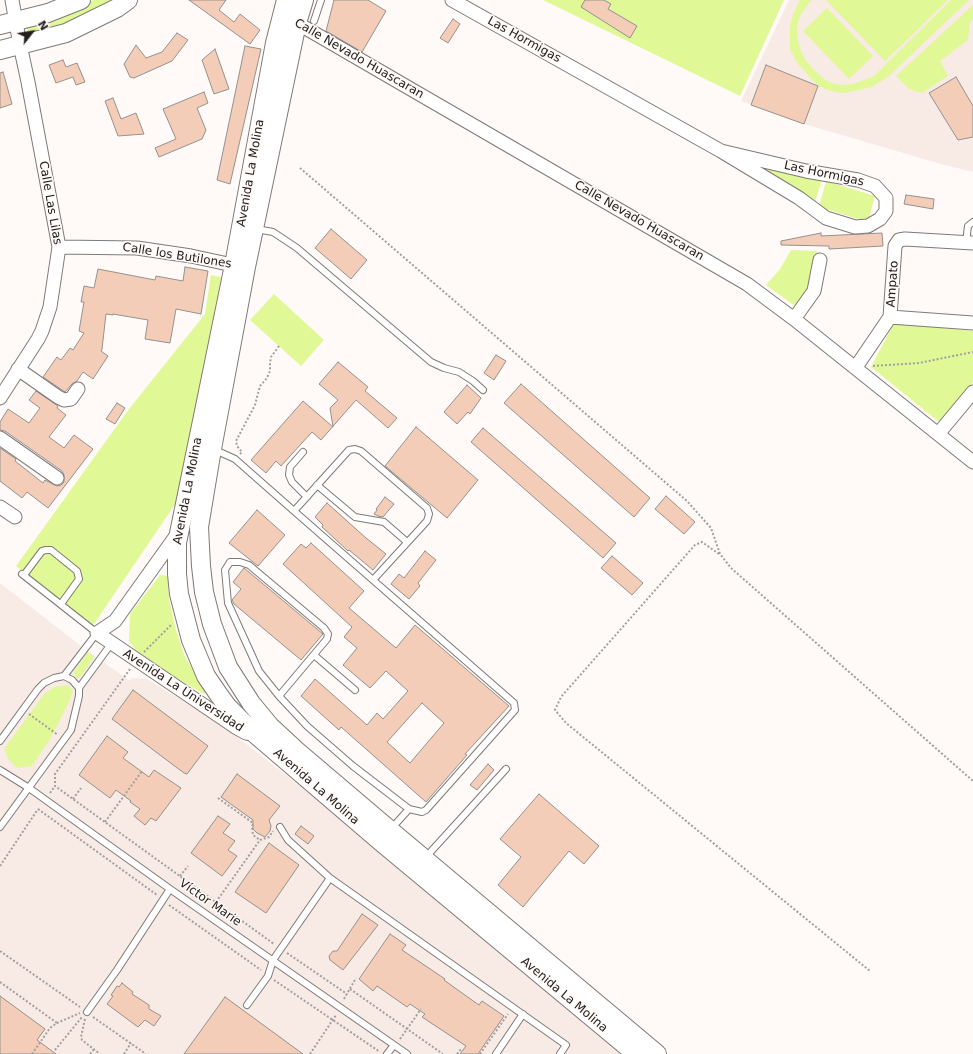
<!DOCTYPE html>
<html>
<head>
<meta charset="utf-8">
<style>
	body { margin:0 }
	#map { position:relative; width:973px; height:1054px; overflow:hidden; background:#fffaf7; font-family:"DejaVu Sans",sans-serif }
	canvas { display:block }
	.north { position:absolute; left:12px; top:12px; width:40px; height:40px; -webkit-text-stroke:3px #fffaf7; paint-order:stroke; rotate:59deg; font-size:11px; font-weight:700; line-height:16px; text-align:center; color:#232120 }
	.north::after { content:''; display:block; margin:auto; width:14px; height:18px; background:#232120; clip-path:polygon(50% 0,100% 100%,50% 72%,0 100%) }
</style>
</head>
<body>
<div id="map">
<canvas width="973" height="1054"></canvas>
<div class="north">N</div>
</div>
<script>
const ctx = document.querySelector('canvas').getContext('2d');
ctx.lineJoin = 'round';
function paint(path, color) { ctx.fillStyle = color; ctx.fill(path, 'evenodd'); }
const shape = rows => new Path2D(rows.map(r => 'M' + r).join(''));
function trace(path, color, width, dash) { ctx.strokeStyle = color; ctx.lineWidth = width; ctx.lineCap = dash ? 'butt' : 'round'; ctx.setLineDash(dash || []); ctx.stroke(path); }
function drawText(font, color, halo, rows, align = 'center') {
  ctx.font = font + ' "DejaVu Sans",sans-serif'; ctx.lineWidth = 3; ctx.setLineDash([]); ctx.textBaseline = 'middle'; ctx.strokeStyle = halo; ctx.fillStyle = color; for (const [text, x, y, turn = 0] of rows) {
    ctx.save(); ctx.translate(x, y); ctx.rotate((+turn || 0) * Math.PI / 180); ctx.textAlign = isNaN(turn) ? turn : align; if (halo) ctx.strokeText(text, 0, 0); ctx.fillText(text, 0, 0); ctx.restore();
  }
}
const built = shape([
	[789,0,973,0,973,172,941,164,804,124,741,101],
	[0,583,85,649,130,681,131,678,147,679,219,723,334,812,622,1054,0,1054]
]);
const green = shape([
	[94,0,117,0,70,24,31,35,28,33,27,28,29,26,81,6],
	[543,0,784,0,740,96],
	[800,0,811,0,800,16,797,26,798,41,801,51,806,61,816,72,824,79,834,84,845,85,856,83,874,76,951,0,969,0,889,76,872,87,844,93,831,91,818,86,797,63,790,49,790,26,793,14],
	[826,0,948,0,885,61],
	[973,5,973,20,970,22,968,40,940,61,948,76,922,93,909,89,896,76],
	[827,8,873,56,849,79,803,31],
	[755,167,822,179,815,203],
	[826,181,875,196,868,222,819,207],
	[791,250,817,251,813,279,802,299,795,306,766,285,780,269],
	[211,275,224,278,182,494,92,627,16,566,129,409,205,314],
	[274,294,324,340,301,366,250,320],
	[894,323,973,331,973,382,939,422,871,367],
	[160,575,168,576,169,600,176,630,185,657,206,690,204,694,141,658,129,641,130,614],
	[88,652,94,657,81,676,77,678,74,675,75,670],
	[68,685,73,691,68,704,52,736,32,766,17,768,9,760,4,749,45,693,55,687]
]);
const building = shape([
	[189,0,226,0,219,10,234,22,240,14,260,30,250,44,189,0],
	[334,0,368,0,386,11,362,52,326,31,334,0],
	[585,0,604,0,611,4,608,9,637,26,630,38,581,7,585,0],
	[453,19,460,24,448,43,440,38,453,19],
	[177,33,188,40,172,61,134,78,130,77,124,64,136,45,146,58,162,52,177,33],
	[245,46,261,49,230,184,217,180,245,46],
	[215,49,229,89,214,94,202,60,215,49],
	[63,60,66,67,77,63,85,82,76,85,73,77,56,83,49,65,63,60],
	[766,65,818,86,804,124,751,105,766,65],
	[3,72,12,104,0,108,0,73,3,72],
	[956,77,973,106,973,137,958,140,929,93,956,77],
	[204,92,208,103,197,108,206,130,202,139,159,157,155,148,176,139,163,109,204,92],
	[113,98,121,119,136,113,144,134,118,136,105,101,113,98],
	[906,195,934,199,933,209,904,204,906,195],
	[331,229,367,260,351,279,315,248,331,229],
	[821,233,821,236,882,233,883,246,829,249,829,246,781,245,781,241,821,233],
	[185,267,208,271,201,314,176,309,170,343,145,339,148,320,113,314,113,315,106,314,102,349,101,351,108,356,93,379,83,372,77,381,72,384,65,392,43,377,57,357,61,360,70,348,73,350,84,333,79,331,84,302,81,302,84,286,94,288,98,269,155,280,156,276,183,281,185,267],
	[496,355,506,361,494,380,484,373,496,355],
	[338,362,368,387,365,391,397,418,388,428,356,400,321,440,312,432,281,466,276,461,266,473,251,460,303,401,333,427,330,408,338,400,319,384,338,362],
	[521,384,650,498,634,517,504,403,521,384],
	[467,385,481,398,470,414,468,412,457,424,444,412,467,385],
	[36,391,58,406,57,408,66,415,49,437,64,448,74,435,93,449,48,508,27,492,22,498,0,481,0,448,16,459,15,461,43,483,45,480,57,486,61,485,64,482,64,475,62,471,5,431,0,430,0,422,8,409,29,423,40,408,29,400,36,391],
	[117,403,125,408,115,424,106,419,117,403],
	[416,427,478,480,447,518,385,466,416,427],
	[483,428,616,543,603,558,471,442,483,428],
	[666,496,695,522,684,534,655,509,666,496],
	[385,497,394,504,383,517,378,516,374,514,377,510,376,509,385,497],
	[327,503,366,538,386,554,373,570,349,550,348,551,322,527,323,525,315,517,327,503],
	[257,510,285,535,258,566,229,543,257,510],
	[311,543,364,591,349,608,396,648,415,625,509,706,465,754,467,755,426,802,341,727,339,730,301,696,315,679,367,725,377,713,383,719,408,691,386,671,370,688,343,665,357,648,344,637,352,627,283,564,301,544,306,548,311,543],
	[422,703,444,723,410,763,387,742,422,703],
	[425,551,436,560,418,583,420,586,409,599,391,584,399,574,404,578,425,551],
	[612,556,643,583,632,595,601,568,612,556],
	[244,568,323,634,301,660,234,604,232,600,241,589,233,582,244,568],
	[133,690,208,746,187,774,184,773,112,719,133,690],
	[107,736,128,752,123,758,149,777,154,770,181,788,156,821,151,818,145,825,134,816,140,809,130,802,131,801,116,790,110,798,79,775,107,736],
	[488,764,494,770,477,790,470,785,488,764],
	[237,774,280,806,269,820,271,826,270,831,265,837,257,833,253,829,253,820,221,797,237,774],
	[539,794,599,846,584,864,569,851,523,907,498,885,521,857,500,839,539,794],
	[218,816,230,824,223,833,235,841,228,850,237,856,222,876,191,853,218,816],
	[301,826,314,836,308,844,295,834,301,826],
	[269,843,299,865,266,913,235,892,269,843],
	[362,914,378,925,343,970,330,960,329,956,333,951,337,951,362,914],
	[390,934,406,945,402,950,445,979,444,980,462,993,479,1005,482,1001,504,1016,478,1054,460,1054,466,1046,422,1017,425,1014,410,1004,407,1007,377,986,373,991,359,979,390,934],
	[122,983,133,992,132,994,149,1005,149,1009,161,1016,154,1026,145,1020,138,1027,107,1004,113,996,111,995,117,986,119,987,122,983],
	[0,996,45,1029,37,1040,56,1054,0,1054,0,996],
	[225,997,303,1054,184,1054,225,997]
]);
const path = shape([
	[300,168,687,501,711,528,720,554,731,568,973,781],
	[873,366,919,363,973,352],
	[240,454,242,452,237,446,236,441,255,405,260,386,267,378,270,371,270,363,271,357,279,346],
	[719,554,702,542,695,545,561,697,555,710,566,723,870,971],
	[144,652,172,624],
	[130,669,55,774,55,786,274,944],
	[29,714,58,735],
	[50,793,55,786],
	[218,798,253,823,252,827,253,835,260,840],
	[73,799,81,788],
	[38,809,157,895],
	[105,822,142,771],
	[0,866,38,809],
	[180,876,188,866],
	[216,902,260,840,269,837,273,831],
	[169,905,261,970],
	[0,951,80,1007],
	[287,953,347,994],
	[274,980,380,1052],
	[0,982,57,1023],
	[350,989,443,1054],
	[344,999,356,978],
	[93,1017,146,1054],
	[85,1019,81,1037,82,1040,100,1054],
	[400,1039,421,1009],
	[55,1050,82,1017],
	[32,1054,50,1028,57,1023,80,1013],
	[90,1054,94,1049],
	[124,1054,131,1043],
	[310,1054,336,1015],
	[457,1054,461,1049],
	[480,1054,508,1014]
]);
const service = shape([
	[314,21,321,0],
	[256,229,273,232,297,248,431,362,444,368,459,372,473,381,483,390],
	[966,242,968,226,973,222],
	[213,449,235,459,294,511],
	[303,452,290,467,289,475,292,482,307,497],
	[317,485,355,517,384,522,407,542],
	[24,575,42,551,46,550,51,550,77,571,79,579,61,604],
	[373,580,427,521,429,514,427,508,361,451,355,449,349,450,294,511,373,580,514,703,515,710,426,810,422,812,409,809],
	[314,655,355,690],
	[64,676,72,680,79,688],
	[279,696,327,639,328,634,324,628,249,565,240,562,230,562,225,570,228,603,259,671,279,696,307,726,353,766,409,809,391,829],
	[0,741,38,689,44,683,54,678,64,676,97,633,22,574],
	[0,770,29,788,170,889,407,1054],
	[0,827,71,730,79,696,79,688,111,644],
	[280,827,288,840,330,878,566,1045,560,1054],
	[425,858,506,769],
	[247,1005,268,976,273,960,330,878],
	[87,1012,117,970,170,889],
	[387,1054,394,1045],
	[496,1054,523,1014]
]);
const minor = shape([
	[452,0,721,151,799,198,826,218,855,227,868,226,880,219,886,211,886,198,875,186,858,180,806,171,721,151],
	[290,19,747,284,794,319,973,462],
	[59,247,137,248,191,256,242,267],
	[890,317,973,323],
	[794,319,814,291,820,260],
	[856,367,890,317,895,246,899,240,905,239,973,243],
	[18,369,58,397,64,400,71,399,78,389],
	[0,398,38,339,42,331,50,307,59,247,28,82,20,45,12,0],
	[938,434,973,392],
	[0,438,57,478],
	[0,507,15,517],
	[178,533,115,621,97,633,237,728,246,733,253,734]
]);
const secondary = shape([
	[286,0,275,43,234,265,177,543,177,574,179,594,191,640,206,676,219,695,227,706,255,734,381,842,636,1054],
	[304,0,297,23,246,267,212,449,199,527,201,566,204,592,212,624,228,667,251,703,270,726,297,751,390,830,657,1054],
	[0,25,48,13,81,0],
	[0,50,66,33,117,8,128,0]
]);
const streetNames = [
	["Las Hormigas",524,40,29],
	["Calle Nevado Huascaran",359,59,30],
	["Avenida La Molina",251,173,-80],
	["Las Hormigas",824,174,12],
	["Calle Las Lilas",50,203,80],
	["Calle Nevado Huascaran",639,221,30],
	["Calle los Butilones",177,256,9],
	["Ampato",893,284,-86],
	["Avenida La Molina",188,491,-79],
	["Avenida La Universidad",183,691,33],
	["Avenida La Molina",316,787,41],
	["Víctor Marie",210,903,35],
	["Avenida La Molina",564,995,40]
];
paint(built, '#f8ebe5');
paint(green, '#e1f897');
paint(building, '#f3cdb8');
trace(building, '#95918e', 1);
trace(service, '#7e7a78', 8);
trace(minor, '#7e7a78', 15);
trace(secondary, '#7e7a78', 20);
trace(path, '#a39f9d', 2, [2, 2]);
trace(service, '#fff', 6);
trace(minor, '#fff', 13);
trace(secondary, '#fff', 18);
drawText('12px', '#232120', '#fffaf7', streetNames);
</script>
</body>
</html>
